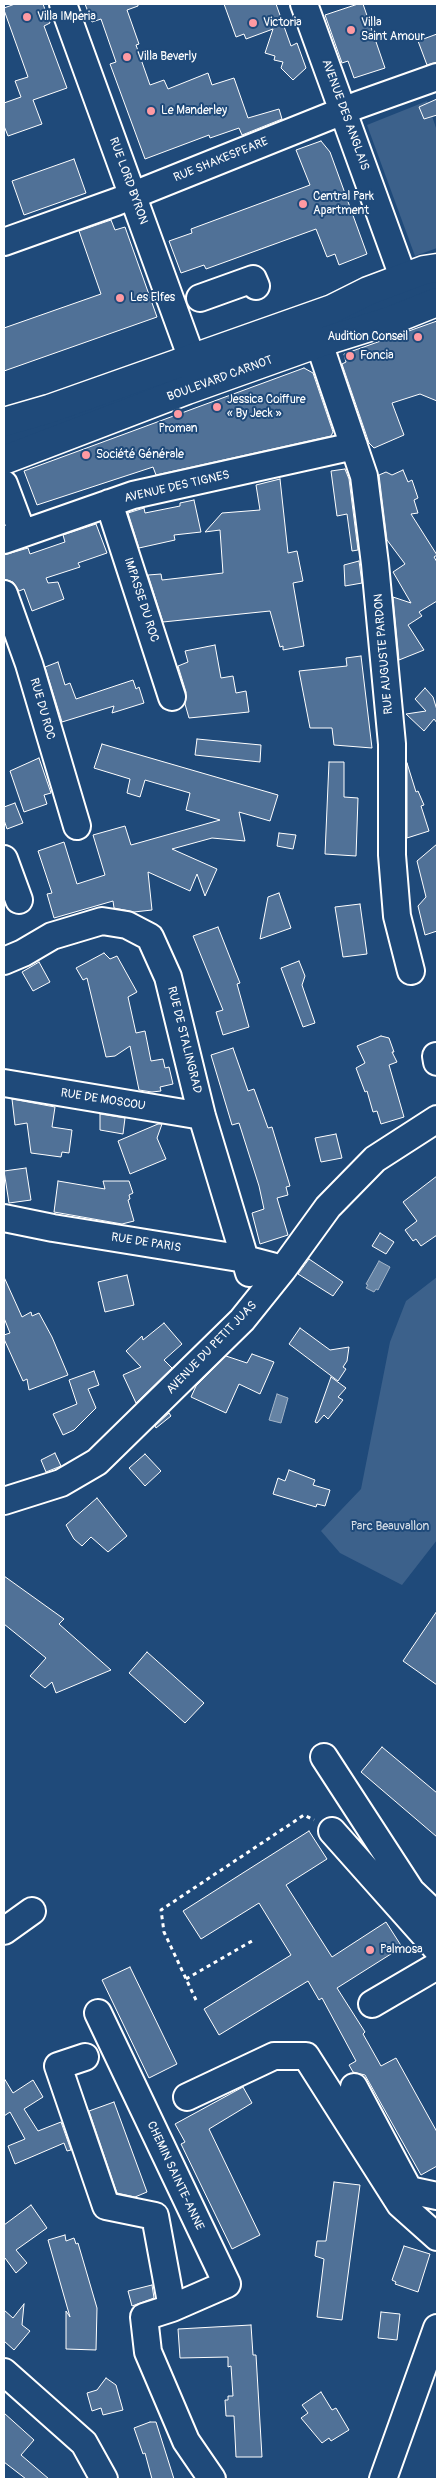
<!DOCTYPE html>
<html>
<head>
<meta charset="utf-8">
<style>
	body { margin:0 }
	#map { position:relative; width:441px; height:2483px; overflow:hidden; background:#1f4a7a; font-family:Pangolin,sans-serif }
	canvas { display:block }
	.frame { position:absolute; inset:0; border:5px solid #fff; pointer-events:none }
</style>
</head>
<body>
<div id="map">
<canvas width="441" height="2483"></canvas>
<div class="frame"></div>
</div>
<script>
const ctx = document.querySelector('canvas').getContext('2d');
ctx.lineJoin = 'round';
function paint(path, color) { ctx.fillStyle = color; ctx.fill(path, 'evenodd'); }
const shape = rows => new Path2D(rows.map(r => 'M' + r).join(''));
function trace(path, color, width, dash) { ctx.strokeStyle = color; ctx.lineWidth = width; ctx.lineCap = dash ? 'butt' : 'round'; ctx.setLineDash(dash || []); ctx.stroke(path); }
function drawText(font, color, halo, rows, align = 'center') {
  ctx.font = font + ' Pangolin,sans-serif'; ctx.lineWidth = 4; ctx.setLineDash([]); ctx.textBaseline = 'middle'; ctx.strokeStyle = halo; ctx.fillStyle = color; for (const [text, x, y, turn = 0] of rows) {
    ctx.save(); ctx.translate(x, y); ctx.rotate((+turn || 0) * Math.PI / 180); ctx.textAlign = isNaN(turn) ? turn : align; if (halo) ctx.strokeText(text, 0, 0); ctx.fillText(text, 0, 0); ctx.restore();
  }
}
const green = shape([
	[427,101,437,131,437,248,415,256,367,125],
	[437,1277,437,1540,402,1585,340,1553,321,1531,361,1489,390,1342,406,1301]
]);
const water = shape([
	[379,1261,390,1267,378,1290,376,1289,374,1292,366,1288,368,1285,366,1284,379,1261],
	[277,1394,288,1398,281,1423,269,1420,277,1394]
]);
const building = shape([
	[15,4,43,4,50,23,44,26,67,88,33,100,42,124,8,136,4,126,4,103,21,97,15,81,28,77,4,10,4,8,15,4],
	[85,4,138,4,138,6,127,10,139,44,136,45,150,85,164,80,168,89,208,73,212,85,234,78,248,118,279,109,282,119,242,135,239,128,210,138,209,135,145,159,110,64,116,62,101,19,92,22,85,4],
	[224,4,276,4,291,46,297,43,306,68,293,80,281,68,283,62,274,60,275,56,265,53,273,29,246,39,244,34,236,37,224,4],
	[358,4,363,4,385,68,354,78,348,61,342,63,325,15,358,4],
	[437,34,437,62,427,65,418,41,437,34],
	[437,99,437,115,424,119,419,107,437,99],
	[321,141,330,152,367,254,339,265,335,254,327,257,316,229,206,269,204,265,181,273,169,241,192,233,191,229,310,185,296,150,321,141],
	[74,159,86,193,24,215,12,181,74,159],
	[111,220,115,230,125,227,157,317,4,371,4,328,101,294,79,231,111,220],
	[437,321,437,401,420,394,392,403,404,435,374,448,369,443,342,364,346,362,344,354,437,321],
	[304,368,313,373,333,432,331,436,156,475,153,467,37,505,24,471,304,368],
	[345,469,349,479,358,550,352,551,347,514,337,516,331,471,345,469],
	[403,470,408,482,412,480,418,498,414,500,418,513,411,514,437,555,434,557,437,562,437,601,419,612,422,616,408,625,424,650,399,660,393,597,411,603,393,572,405,564,387,540,379,475,386,472,392,475,403,470],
	[280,479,288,553,297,551,303,581,293,583,304,646,283,650,283,646,280,647,270,611,163,622,148,575,161,574,162,580,223,573,220,530,205,532,222,513,260,510,256,485,280,479],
	[194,500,201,532,174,535,175,540,139,548,128,513,144,508,145,513,180,506,180,503,194,500],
	[96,524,107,553,78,563,80,567,46,578,48,583,58,582,64,599,32,611,24,589,19,591,13,582,4,579,4,555,28,548,30,554,65,542,63,535,96,524],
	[359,561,362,583,345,586,344,565,359,561],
	[215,645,221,678,233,676,236,693,246,691,249,712,189,718,185,704,186,692,178,666,188,662,185,651,215,645],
	[361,656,372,748,334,745,332,728,310,728,299,671,347,666,346,658,361,656],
	[58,662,65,685,70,683,76,699,133,680,136,689,139,687,144,703,112,713,114,706,62,722,45,667,58,662],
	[425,688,433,697,437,710,437,723,434,719,424,731,406,714,426,711,415,699,425,688],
	[197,739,261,745,260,762,195,755,197,739],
	[102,744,278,795,270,821,239,812,245,841,212,838,172,849,217,869,205,896,197,874,190,891,148,872,152,910,134,912,114,908,113,901,54,918,47,894,52,893,38,851,64,842,77,884,105,875,93,835,125,826,131,845,220,820,186,810,190,793,145,780,140,797,127,793,130,779,94,768,102,744],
	[39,758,51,793,44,795,47,804,24,812,10,771,39,758],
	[329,762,344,762,344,797,358,798,356,856,325,854,329,762],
	[407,763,416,792,418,791,424,805,421,806,429,831,407,838,407,763],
	[15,803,23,823,7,829,4,820,4,807,15,803],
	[279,833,296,835,293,849,277,846,279,833],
	[437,844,437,931,425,935,418,906,426,897,417,861,437,844],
	[279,893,291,928,260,939,268,897,279,893],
	[360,904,367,954,343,957,335,907,360,904],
	[218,927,240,983,237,984,249,1027,223,1035,216,1012,223,1010,193,936,218,927],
	[104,953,110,959,117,956,137,992,128,997,136,1033,145,1031,151,1061,163,1059,165,1068,169,1067,173,1084,160,1087,161,1091,152,1092,139,1090,130,1046,115,1056,106,1057,87,978,83,980,76,968,104,953],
	[299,961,305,976,302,985,315,1023,303,1027,281,968,299,961],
	[39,962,50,982,33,991,22,972,39,962],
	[381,1036,389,1038,394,1052,392,1052,397,1062,389,1065,404,1117,381,1124,377,1111,373,1112,367,1091,365,1092,356,1068,365,1063,357,1046,381,1036],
	[233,1048,248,1091,254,1089,268,1128,272,1127,290,1186,286,1187,288,1195,277,1198,288,1235,260,1244,252,1213,264,1209,259,1186,239,1123,232,1125,211,1055,233,1048],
	[12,1099,55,1107,52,1127,72,1130,69,1153,62,1152,61,1157,31,1153,27,1123,15,1125,12,1099],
	[100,1114,125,1118,123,1134,100,1130,100,1114],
	[158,1124,162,1124,157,1138,166,1159,130,1174,118,1141,158,1124],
	[336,1134,342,1158,321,1162,315,1138,336,1134],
	[26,1168,31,1200,9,1203,4,1171,26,1168],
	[437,1176,437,1235,421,1246,416,1239,413,1241,405,1230,417,1221,403,1202,437,1176],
	[58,1181,105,1189,103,1181,129,1181,133,1193,129,1195,130,1199,128,1200,134,1221,122,1224,54,1212,58,1181],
	[380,1233,394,1242,386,1254,372,1246,380,1233],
	[309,1259,343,1282,333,1296,298,1274,309,1259],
	[127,1275,134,1305,105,1312,98,1282,127,1275],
	[4,1277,22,1317,31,1312,32,1316,39,1313,52,1337,68,1375,29,1390,27,1379,23,1381,4,1339,4,1335,10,1333,4,1318,4,1277],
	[164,1323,182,1344,164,1360,172,1368,136,1403,123,1375,141,1367,126,1351,142,1336,143,1340,164,1323],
	[300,1328,330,1350,349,1347,347,1361,343,1367,346,1369,338,1381,289,1344,300,1328],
	[252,1354,274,1362,260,1394,239,1384,226,1413,191,1397,196,1386,226,1356,247,1363,252,1354],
	[94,1371,99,1385,88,1389,96,1408,74,1430,63,1435,53,1414,77,1404,69,1380,94,1371],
	[331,1377,346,1388,338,1397,343,1400,328,1419,324,1415,317,1423,315,1422,331,1377],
	[169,1413,171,1416,156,1428,155,1426,169,1413],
	[55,1453,61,1466,46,1472,41,1460,55,1453],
	[145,1454,161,1471,145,1486,129,1468,145,1454],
	[289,1470,315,1480,313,1485,330,1490,325,1506,317,1504,316,1507,273,1494,278,1478,285,1481,289,1470],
	[97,1498,127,1536,108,1552,91,1537,82,1546,74,1539,66,1525,97,1498],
	[4,1576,64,1619,59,1624,111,1670,56,1693,52,1682,45,1688,30,1676,46,1658,4,1624,4,1576],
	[437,1611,437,1685,403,1661,437,1611],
	[147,1652,204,1703,185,1723,129,1673,147,1652],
	[382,1747,437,1793,437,1837,361,1772,382,1747],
	[309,1831,327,1859,286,1885,332,1957,386,1922,402,1947,337,1988,365,2032,363,2034,381,2066,396,2058,437,2132,437,2166,421,2175,365,2075,353,2072,349,2065,356,2061,322,1998,319,2000,308,1981,219,2035,204,2009,291,1955,259,1903,201,1939,183,1911,309,1831],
	[130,1967,177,2064,149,2078,102,1980,130,1967],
	[4,2078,13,2093,33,2080,43,2097,24,2109,38,2131,61,2122,71,2150,67,2151,64,2143,15,2164,8,2146,25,2139,10,2112,4,2116,4,2078],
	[243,2087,252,2103,209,2129,260,2235,232,2249,181,2144,185,2142,175,2124,243,2087],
	[114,2102,147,2192,135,2197,117,2193,89,2111,114,2102],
	[334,2182,360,2185,342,2320,317,2317,324,2259,315,2256,317,2241,326,2241,334,2182],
	[31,2205,47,2228,16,2250,27,2263,16,2273,5,2258,4,2259,4,2225,31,2205],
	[65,2235,66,2241,74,2238,76,2244,78,2243,97,2308,96,2350,66,2349,66,2311,70,2317,48,2240,65,2235],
	[404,2246,430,2254,418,2292,395,2284,396,2282,392,2280,404,2246],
	[152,2285,154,2298,132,2306,128,2291,152,2285],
	[24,2304,22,2325,30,2331,14,2350,4,2341,4,2310,13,2318,24,2304],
	[381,2312,400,2314,397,2340,378,2338,381,2312],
	[251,2325,253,2355,256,2355,262,2457,236,2457,234,2416,226,2416,225,2400,228,2400,228,2396,233,2396,231,2366,228,2367,228,2357,180,2358,178,2329,251,2325],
	[106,2378,116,2385,123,2410,103,2415,101,2408,92,2411,87,2393,97,2390,106,2378],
	[321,2392,332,2410,336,2408,349,2430,331,2441,329,2438,322,2443,301,2418,308,2413,302,2405,321,2392],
	[4,2413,34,2440,21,2455,49,2479,26,2479,4,2462,4,2413],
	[150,2422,156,2422,174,2479,152,2479,145,2453,143,2454,134,2428,150,2422]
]);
const path = shape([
	[186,1979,252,1941],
	[196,2000,164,1932,161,1910,304,1815,314,1820]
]);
const minor = shape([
	[63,4,192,359],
	[304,4,411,299],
	[4,242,116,202,358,105,437,77],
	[200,298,253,279,256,286],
	[313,329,437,284],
	[319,343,364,476,375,564,392,744,392,855,397,916,411,971],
	[4,441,190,374],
	[4,484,22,532],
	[109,503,172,697],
	[4,540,133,495,354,446],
	[4,594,29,664,77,826],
	[4,859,19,900],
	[4,961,23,953,52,936,102,921,127,925,150,937,168,977,202,1116,245,1259,283,1269],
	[436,1056,437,1062],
	[4,1083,202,1116],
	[4,1218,53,1228,245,1259,249,1273],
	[4,1501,61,1483,97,1462,242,1320,283,1269,328,1207,375,1159,437,1119],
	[324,1757,411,1891,437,1916],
	[332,1831,437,1949],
	[4,1931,32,1911],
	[372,2004,437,1966],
	[98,2013,227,2284,172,2308],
	[85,2057,58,2066,106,2206,155,2216,172,2308,144,2317,148,2352,186,2441,212,2479],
	[354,2087,409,2190,437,2196],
	[187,2097,274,2056,306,2056,400,2204,437,2237],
	[4,2372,84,2443,104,2479],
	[383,2479,437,2328]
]);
const major = shape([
	[4,422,49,409,332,309,368,291,424,270,437,268],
	[4,460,187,390,319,343,392,320,437,302]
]);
const markers = [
	[27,17,5,"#ff9aa2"],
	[253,23,5,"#ff9aa2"],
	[351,30,5,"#ff9aa2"],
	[127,57,5,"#ff9aa2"],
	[151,111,5,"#ff9aa2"],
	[303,204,5,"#ff9aa2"],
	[120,298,5,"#ff9aa2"],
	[418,337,5,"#ff9aa2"],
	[350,356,5,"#ff9aa2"],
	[217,407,5,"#ff9aa2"],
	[178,414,5,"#ff9aa2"],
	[86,455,5,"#ff9aa2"],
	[370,1950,5,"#ff9aa2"]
];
const poiNames = [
	["Villa IMperia",37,17],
	["Victoria",263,23],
	["Villa",361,23],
	["Saint Amour",361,37],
	["Villa Beverly",137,57],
	["Le Manderley",161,111],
	["Central Park",313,197],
	["Apartment",313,211],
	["Les Elfes",130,298],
	["Audition Conseil",408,337,"right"],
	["Foncia",360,356],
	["Jessica Coiffure",227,400],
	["« By Jeck »",227,414],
	["Proman",178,429,"center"],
	["Société Générale",96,455],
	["Palmosa",380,1950]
];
const streetNames = [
	["AVENUE DES ANGLAIS",345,115,70],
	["RUE SHAKESPEARE",221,160,-22],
	["RUE LORD BYRON",128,181,70],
	["BOULEVARD CARNOT",220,379,-20],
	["AVENUE DES TIGNES",177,487,-13],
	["IMPASSE DU ROC",141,600,72],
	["RUE AUGUSTE PARDON",384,654,-95],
	["RUE DU ROC",42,709,74],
	["RUE DE STALINGRAD",184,1040,76],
	["RUE DE MOSCOU",103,1100,9],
	["RUE DE PARIS",146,1243,9],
	["AVENUE DU PETIT JUAS",212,1348,-46],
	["CHEMIN SAINTE-ANNE",175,2176,65]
];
const parkNames = [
	["Parc Beauvallon",390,1527]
];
paint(green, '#3c618b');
paint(water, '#6583a4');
trace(water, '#a3b5c8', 1);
paint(building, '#507197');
trace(building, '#fff', 1);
trace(minor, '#fff', 30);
trace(major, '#fff', 31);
trace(path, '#fff', 3, [4, 4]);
trace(minor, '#1f4a7a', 26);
trace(major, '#1f4a7a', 28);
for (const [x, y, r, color] of markers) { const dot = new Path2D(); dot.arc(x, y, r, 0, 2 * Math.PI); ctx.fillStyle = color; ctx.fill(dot); trace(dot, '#1f4a7a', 2); }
drawText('12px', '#fff', '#1f4a7a', poiNames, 'left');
drawText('12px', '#fff', '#1f4a7a', streetNames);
drawText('12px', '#d8dfe8', '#1f4a7a', parkNames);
</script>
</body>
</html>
